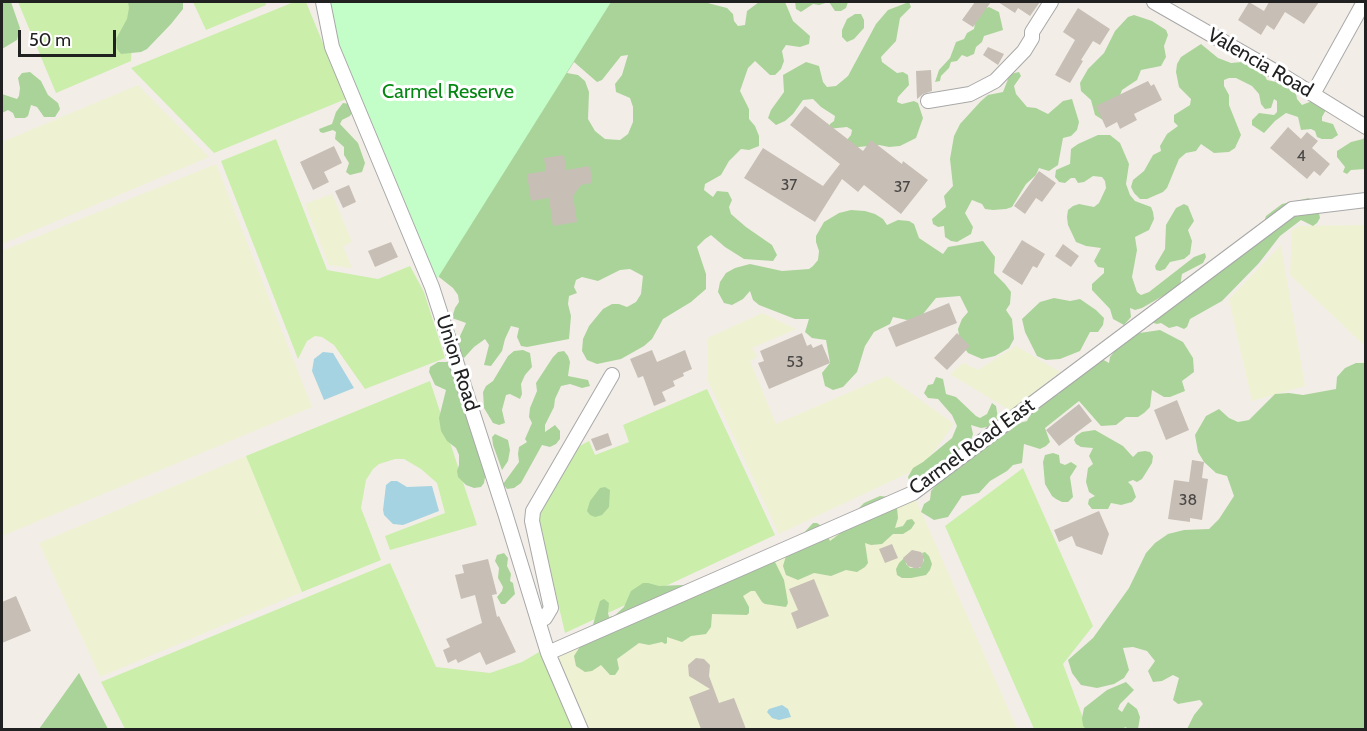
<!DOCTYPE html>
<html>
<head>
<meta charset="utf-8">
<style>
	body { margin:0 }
	#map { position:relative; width:1367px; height:731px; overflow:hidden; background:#f2eee7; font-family:Cabin,sans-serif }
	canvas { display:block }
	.frame { position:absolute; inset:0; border:3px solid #212121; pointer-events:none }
	.scale { position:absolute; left:18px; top:30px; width:98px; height:27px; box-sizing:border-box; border:3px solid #212121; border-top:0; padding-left:8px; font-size:18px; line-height:21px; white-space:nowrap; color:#212121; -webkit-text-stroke:4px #fff; paint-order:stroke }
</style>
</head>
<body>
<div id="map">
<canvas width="1367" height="731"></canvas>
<div class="frame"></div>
<div class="scale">50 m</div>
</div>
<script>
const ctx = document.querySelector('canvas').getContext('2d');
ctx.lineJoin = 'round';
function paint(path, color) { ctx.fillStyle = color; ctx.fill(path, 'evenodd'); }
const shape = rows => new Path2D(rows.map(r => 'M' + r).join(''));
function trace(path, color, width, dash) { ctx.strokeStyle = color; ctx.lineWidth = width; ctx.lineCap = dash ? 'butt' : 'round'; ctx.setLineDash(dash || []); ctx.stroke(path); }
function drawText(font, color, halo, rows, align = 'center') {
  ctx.font = font + ' Cabin,sans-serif'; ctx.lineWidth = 6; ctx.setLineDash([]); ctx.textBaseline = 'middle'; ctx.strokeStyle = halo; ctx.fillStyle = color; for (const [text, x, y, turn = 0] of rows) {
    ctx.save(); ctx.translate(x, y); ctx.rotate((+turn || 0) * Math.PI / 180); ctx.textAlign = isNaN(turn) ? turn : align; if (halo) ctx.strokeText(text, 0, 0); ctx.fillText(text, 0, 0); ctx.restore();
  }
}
const farmland = shape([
	[138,85,209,157,2,244,2,142],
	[216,164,312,407,2,536,2,251],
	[332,194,352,242,343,246,352,268,329,265,305,204],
	[1365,225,1365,346,1290,275,1292,230,1299,226],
	[1281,245,1305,386,1252,401,1229,299],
	[762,313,796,329,752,348,757,357,750,361,776,424,887,376,954,424,923,466,779,534,708,381,708,338],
	[1016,346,1060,372,1011,411,950,374,963,363,978,370],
	[246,456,302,592,100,677,39,543],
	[913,493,1017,729,581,729,548,653]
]);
const grass = shape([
	[18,2,134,2,131,61,56,93],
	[193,2,265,2,266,5,206,30],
	[294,2,306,2,346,99,214,153,131,68],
	[276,139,327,270,378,279,410,266,424,292,445,358,365,389,334,345,322,337,315,336,307,341,298,359,221,161],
	[430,381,477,525,390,550,385,536,445,513,437,483,421,469,404,459,395,459,379,464,373,469,366,480,361,508,381,560,302,592,246,456],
	[707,389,775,535,565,633,538,517,543,503,572,450,589,441,595,455,629,442,623,425],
	[1023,468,1093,626,1063,664,1087,729,1034,729,945,526],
	[390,563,436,667,490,673,522,662,546,648,581,729,125,729,101,682]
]);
const forest = shape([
	[2,2,11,2,20,28,17,40,2,49],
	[128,2,183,2,183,9,171,24,147,49,141,52,121,54,117,49,116,39,127,19,129,8],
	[334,2,704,2,727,8,733,14,734,21,738,26,745,25,747,11,759,2,785,2,793,21,810,36,809,44,800,47,786,45,782,51,784,61,781,69,775,75,770,75,755,61,748,68,740,91,749,109,749,119,755,126,759,136,759,146,749,150,741,149,729,161,721,175,705,184,704,190,713,197,717,191,728,192,732,200,729,207,731,214,746,227,772,245,777,255,773,261,744,259,725,247,711,235,705,239,697,247,706,274,706,289,691,302,663,319,652,339,644,346,621,359,597,364,587,360,582,351,583,339,589,326,603,309,612,304,619,304,627,307,636,302,641,294,643,276,630,269,620,270,598,281,582,277,576,280,574,287,577,293,569,296,568,304,571,316,569,339,527,347,521,346,517,337,519,328,511,326,505,339,502,351,491,366,484,365,489,345,485,339,474,347,464,358,457,354,455,347,466,323,452,318,455,308,459,302,458,295,453,288,439,277,435,270],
	[628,55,622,75,615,84,616,92,630,98,633,107,633,122,628,134,620,140,605,139,595,131,588,119,589,92,585,81,578,75,567,73,574,62,597,82,602,80,621,56],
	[795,2,848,2,846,8,841,11,835,11,829,2,819,5,813,4,801,12,796,9],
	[909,2,911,7,900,18,896,41,881,57,882,62,897,73,903,72,908,75,909,85,898,97,897,102,902,104,914,101,918,103,923,118,916,138,900,146,889,147,879,145,848,148,846,141,851,135,852,130,847,127,828,129,830,124,834,121,835,116,821,107,813,99,803,100,793,114,785,121,776,125,768,118,771,110,784,92,783,75,806,62,819,66,823,82,827,87,836,86,848,76,876,24,888,10],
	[989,7,999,12,1003,30,984,36,982,42,976,47,974,54,967,57,962,55,957,61,951,62,949,68,941,76,940,81,935,82,939,70,950,58,956,42,964,39,967,33,974,29,975,23,981,10],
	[855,14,861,14,864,20,864,28,854,39,847,42,842,37,842,30,847,19],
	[1134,15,1152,21,1166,30,1168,35,1164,46,1166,57,1161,66,1141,70,1137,80,1122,90,1119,98,1103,120,1095,115,1091,100,1081,91,1080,83,1088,69,1104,53,1115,31,1128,17],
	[1201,44,1218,58,1231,63,1242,62,1249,66,1257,67,1262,70,1267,80,1276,82,1285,77,1295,88,1297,99,1302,105,1317,99,1327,108,1322,117,1322,121,1333,124,1338,135,1332,139,1322,139,1317,137,1315,131,1311,129,1301,130,1298,117,1286,113,1275,121,1264,133,1252,125,1252,120,1259,113,1274,115,1277,112,1277,101,1274,99,1271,108,1265,109,1261,104,1259,94,1252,86,1236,78,1229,78,1224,80,1224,86,1229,95,1229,105,1241,135,1235,148,1229,152,1214,153,1201,144,1196,151,1186,153,1179,159,1167,188,1163,192,1147,199,1140,199,1134,193,1131,187,1133,180,1144,171,1153,155,1161,151,1160,146,1167,134,1178,126,1174,122,1174,115,1190,105,1191,99,1179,87,1176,72,1177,64,1181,57],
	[30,72,41,81,48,95,58,103,60,109,55,117,44,117,37,107,31,105,28,116,25,118,15,118,13,113,8,110,2,113,2,94,17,99,19,96,20,88,18,78,22,73],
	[1019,72,1021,76,1014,86,1016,94,1027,107,1036,108,1048,114,1063,101,1072,99,1079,122,1077,130,1071,136,1063,138,1058,165,1049,171,1039,168,1036,175,1026,184,1012,207,1006,209,993,210,985,209,982,204,972,200,965,213,973,227,971,234,957,242,951,241,945,237,944,226,938,227,933,224,932,219,946,207,944,196,953,186,950,159,954,136,960,124,981,101,988,95,1003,92,1010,74],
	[343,103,350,104,353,111,350,116,342,120,340,124,358,143,365,163,362,172,350,175,346,172,349,163,344,155,344,147,335,139,336,132,333,130,323,133,320,132,319,129,332,124,336,112],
	[1098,135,1110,135,1120,143,1129,164,1126,184,1130,195,1135,201,1151,207,1153,212,1154,219,1149,230,1135,237,1137,250,1132,277,1137,292,1141,295,1149,292,1194,257,1205,253,1206,257,1203,263,1182,274,1180,286,1142,308,1135,310,1130,308,1131,317,1124,325,1113,319,1110,309,1092,290,1092,284,1104,273,1104,268,1098,267,1094,261,1101,248,1086,246,1076,242,1068,225,1067,217,1068,210,1073,206,1079,204,1094,207,1099,203,1106,188,1105,181,1102,177,1093,176,1084,182,1078,183,1075,178,1071,178,1065,183,1059,182,1055,177,1056,170,1070,164,1071,149,1078,144],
	[1365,136,1365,169,1351,170,1347,174,1343,172,1345,167,1337,157,1337,151,1351,142,1363,139],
	[1309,198,1319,213,1320,218,1317,223,1313,226,1301,220,1280,236,1259,263,1222,301,1190,319,1187,327,1184,329,1177,326,1169,328,1161,323,1157,324,1150,322,1264,222,1266,216,1282,204],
	[1184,204,1188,206,1194,221,1188,230,1192,241,1190,254,1184,259,1170,262,1165,269,1160,271,1156,270,1155,266,1165,249,1166,225,1176,208],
	[851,210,865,211,875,214,883,219,887,225,898,220,909,221,914,224,919,238,943,254,948,247,983,241,995,257,994,273,1005,284,1011,292,1010,304,1006,310,1012,319,1014,339,1009,348,995,356,982,359,968,353,960,342,958,329,962,319,968,312,960,296,936,298,923,314,914,319,907,320,893,317,890,324,874,332,865,346,857,372,843,387,833,390,825,386,822,373,830,363,826,340,812,338,805,332,809,319,795,319,759,305,753,300,750,291,743,299,732,305,724,303,718,292,720,282,726,273,735,268,750,264,782,271,809,269,813,266,818,260,819,251,816,242,816,236,824,222,839,213],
	[1054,298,1070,301,1080,299,1096,310,1104,318,1103,325,1098,332,1090,332,1080,351,1060,359,1046,360,1037,356,1025,332,1022,319,1040,302],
	[1160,330,1183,342,1193,358,1194,372,1182,381,1185,391,1170,397,1164,397,1152,390,1150,407,1144,413,1138,417,1126,417,1116,425,1101,426,1079,401,1045,428,1050,442,1046,446,1040,449,1024,444,1022,463,1013,465,1007,471,990,481,979,493,962,496,948,517,934,520,921,512,924,504,930,500,931,491,946,474,1015,424,1027,421,1031,413,1047,399,1059,394,1061,388,1075,375,1083,375,1083,370,1102,359,1109,363,1110,357,1123,341,1133,334],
	[523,350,530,353,532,367,525,375,521,384,522,394,520,399,510,394,506,395,502,410,505,423,499,425,493,423,484,408,483,392,486,386,493,381,508,356,514,351],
	[564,351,568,356,570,362,568,376,588,380,590,386,582,388,570,384,561,386,555,399,554,407,545,425,545,432,555,425,560,431,560,439,556,444,550,447,542,445,521,483,514,488,507,489,503,484,519,462,518,454,519,447,527,442,525,439,532,423,529,417,530,408,537,391,536,383,553,357,558,352],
	[438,362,448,362,452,364,486,471,484,483,481,487,474,488,466,485,458,477,457,471,459,465,459,455,456,448,447,441,441,431,439,418,446,390,435,385,429,372,430,367],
	[1356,363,1366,363,1365,729,1187,729,1194,715,1203,704,1200,700,1178,704,1173,700,1179,678,1173,675,1162,681,1153,682,1148,671,1155,661,1147,651,1133,647,1123,648,1129,670,1124,678,1114,684,1097,688,1081,685,1072,673,1068,660,1093,638,1129,588,1146,553,1155,543,1168,534,1184,530,1209,529,1219,519,1234,496,1227,476,1216,473,1204,462,1198,452,1195,435,1206,416,1219,409,1229,418,1238,422,1249,420,1275,394,1289,393,1303,395,1336,389,1337,377,1345,368],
	[936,377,943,379,946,394,956,397,976,416,980,418,987,414,992,403,996,406,998,418,988,427,981,428,971,425,973,434,970,443,942,465,935,467,916,480,909,480,908,477,913,468,923,462,952,438,957,426,952,415,938,399,928,398,924,393,928,385,933,384],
	[1095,430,1123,446,1133,457,1138,452,1145,451,1150,452,1153,456,1152,463,1142,479,1137,482,1133,480,1128,482,1132,486,1136,497,1132,502,1121,505,1111,503,1108,509,1092,509,1088,504,1089,499,1095,496,1089,492,1086,482,1088,468,1093,464,1089,456,1093,448,1081,447,1076,444,1074,440,1076,436,1082,432],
	[495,434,508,440,510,450,508,461,502,470,493,445,492,437],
	[1053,453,1059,455,1060,463,1065,465,1071,462,1077,466,1070,477,1073,497,1068,502,1062,502,1056,499,1052,496,1045,484,1043,462,1045,455],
	[605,487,610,490,609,507,602,515,595,517,590,515,587,511,590,501,600,488],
	[880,496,890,497,897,508,898,518,895,528,903,526,907,520,912,519,915,523,911,529,903,534,893,534,882,544,871,545,865,543,868,563,865,567,857,572,846,570,831,576,814,573,798,580,786,575,783,566,786,556,801,536,813,523,817,523,823,527,830,541,847,528,859,508,864,503],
	[925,552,929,556,932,564,930,570,926,575,911,578,902,578,897,575,896,569,899,563,905,557,906,564,910,568,920,568,924,560,922,553],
	[504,553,508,558,507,566,511,574,510,581,513,583,515,594,505,604,501,604,497,597,502,591,503,587,498,578,499,568,495,561,497,555],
	[774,560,784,580,788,603,786,607,765,604,762,602,755,591,751,591,743,596,749,607,749,613,747,615,712,614,711,627,706,634,691,636,682,642,667,637,667,643,665,644,662,642,649,645,639,643,617,659,619,669,615,675,610,675,601,665,592,671,585,672,576,666,574,656,592,628,600,601,604,599,609,603,608,613,609,617,614,616,624,607,631,591,643,583,648,583,659,586,682,585,687,587],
	[79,673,108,729,39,729],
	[1126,682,1134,690,1120,704,1118,709,1122,712,1128,702,1137,709,1140,717,1138,729,1127,729,1126,727,1121,729,1086,729,1083,726,1082,718,1084,708,1107,690]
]);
const park = shape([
	[323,2,611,2,432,287,332,47]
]);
const water = shape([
	[323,352,333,353,354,388,324,400,312,371,314,359],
	[391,481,397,481,407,487,432,486,439,511,403,525,393,524,384,515,383,510,386,485],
	[782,705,788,709,791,717,779,720,772,718,767,712,769,709]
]);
const building = shape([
	[975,2,991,2,973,27,962,20],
	[998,2,1040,2,1030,16,1018,8,1015,13],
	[1249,2,1264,11,1269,2,1319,2,1304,24,1285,12,1274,30,1267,25,1261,35,1238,20],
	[1078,8,1110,29,1100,45,1093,41,1081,60,1083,61,1070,83,1055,75,1075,40,1063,32],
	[988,47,1004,54,998,65,983,55],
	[931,70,932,91,923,94,917,99,916,71],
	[1148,81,1151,86,1154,84,1162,100,1134,114,1137,120,1120,129,1117,122,1106,128,1096,106],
	[805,106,863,151,871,140,902,164,903,161,928,180,901,214,864,185,858,192,842,179,815,222,744,178,763,148,823,186,840,164,790,125],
	[1288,127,1301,139,1307,132,1318,141,1312,148,1330,164,1320,176,1314,171,1307,179,1270,148],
	[334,146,342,163,324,172,329,182,313,190,300,162],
	[564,155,566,170,590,166,592,183,581,185,573,196,577,222,553,226,549,198,531,201,527,174,546,171,544,158],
	[1039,171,1056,183,1042,202,1036,198,1025,214,1014,206],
	[349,185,356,202,343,208,335,191],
	[1022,240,1045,254,1037,268,1033,266,1022,285,1002,272],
	[391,242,398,257,375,267,368,251],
	[1063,244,1079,256,1071,267,1055,256],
	[949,303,957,323,896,347,888,328],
	[802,333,807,346,811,344,813,348,822,344,830,363,769,389,758,363,764,361,760,351],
	[957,333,970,346,947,370,934,358],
	[652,350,657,362,685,350,692,369,683,373,684,376,673,381,675,386,662,392,666,401,654,406,643,376,638,378,630,359],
	[1177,400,1189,430,1166,440,1154,410],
	[1079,404,1092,421,1059,446,1046,430],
	[608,433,612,445,596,451,591,439],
	[1192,460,1204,462,1202,478,1208,479,1202,520,1190,518,1190,522,1168,519,1174,480,1189,482],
	[1099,511,1109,534,1102,555,1076,546,1072,536,1059,542,1054,530],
	[892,544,898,558,885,563,879,549],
	[912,550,921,552,924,557,922,566,917,569,908,566,903,558],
	[488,559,497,594,492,595,497,617,499,616,516,652,486,665,480,652,458,663,456,659,448,663,443,650,450,647,446,639,482,623,475,595,461,599,455,575,464,573,462,565],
	[814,579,829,616,797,629,791,613,798,610,789,589],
	[16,596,31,631,2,643,2,602],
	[696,658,704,659,710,665,709,676,719,703,734,698,746,729,701,729,689,697,710,689,689,676,688,665]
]);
const minor = shape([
	[323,2,332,47,432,287,505,513,548,653,581,730],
	[1154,2,1285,77,1366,127],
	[1313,94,1364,2],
	[928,101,970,94,995,81,1024,51,1032,38,1032,32,1051,2],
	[538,621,545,618,551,608,532,521,533,511,612,375],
	[548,653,913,493,1292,209,1366,200]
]);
const numberNames = [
	["4",1301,156],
	["37",789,185],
	["37",902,187],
	["53",795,362],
	["38",1188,500]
];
const streetNames = [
	["Valencia Road",1260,63,30],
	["Union Road",457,363,72],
	["Carmel Road East",972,447,-36]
];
const parkNames = [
	["Carmel Reserve",448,92]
];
paint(farmland, '#eef1d2');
paint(grass, '#cbeeab');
paint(forest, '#aad399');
paint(park, '#c3fdc8');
paint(water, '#a5d3e1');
paint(building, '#c7beb6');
trace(minor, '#a8a8a8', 16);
trace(minor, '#fff', 14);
drawText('16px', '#4a4846', null, numberNames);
drawText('20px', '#212121', '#fff', streetNames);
drawText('20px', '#058812', '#fff', parkNames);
</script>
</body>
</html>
